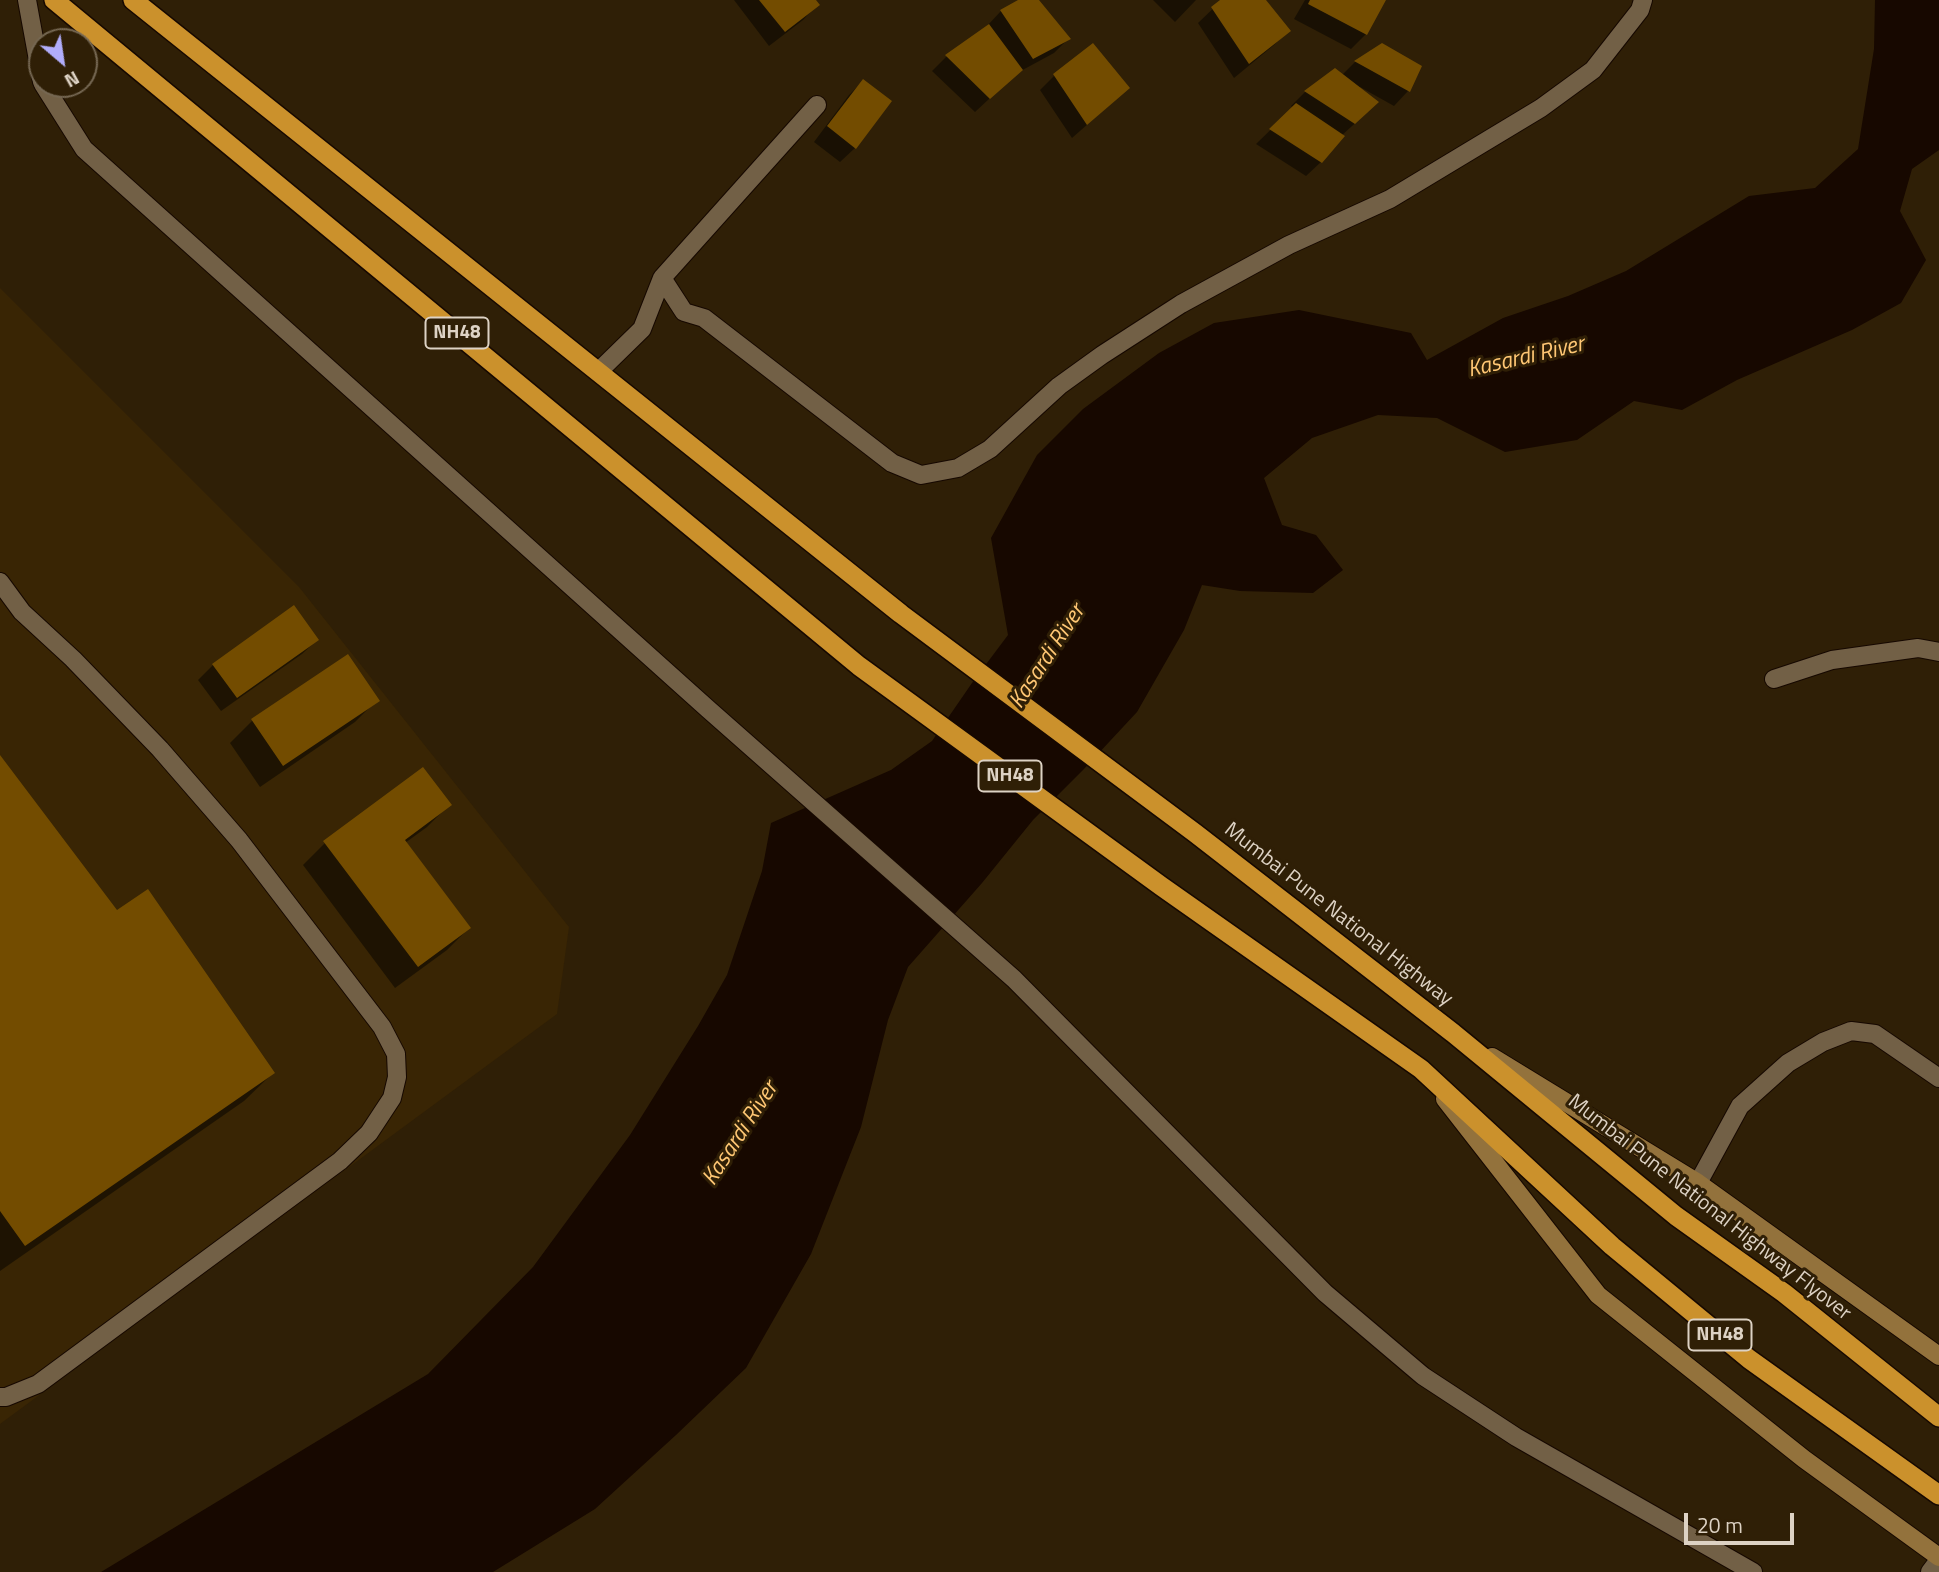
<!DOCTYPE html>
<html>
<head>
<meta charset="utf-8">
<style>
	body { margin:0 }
	#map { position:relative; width:1939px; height:1572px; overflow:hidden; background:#2f1f06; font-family:"Titillium Web",sans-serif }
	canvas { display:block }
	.north { position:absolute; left:28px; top:28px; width:70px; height:70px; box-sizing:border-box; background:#2f1f06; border:2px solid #756752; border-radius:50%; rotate:151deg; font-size:19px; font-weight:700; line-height:28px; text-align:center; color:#ddd2c4 }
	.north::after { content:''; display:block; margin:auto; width:24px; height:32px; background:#b1adfa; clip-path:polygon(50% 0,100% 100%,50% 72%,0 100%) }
	.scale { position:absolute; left:1684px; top:1513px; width:110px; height:32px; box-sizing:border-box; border:4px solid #ddd2c4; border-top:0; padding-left:9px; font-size:21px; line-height:24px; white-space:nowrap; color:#ddd2c4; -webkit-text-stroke:5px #2f1f06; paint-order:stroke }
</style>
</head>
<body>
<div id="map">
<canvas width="1939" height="1572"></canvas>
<div class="north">N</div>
<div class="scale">20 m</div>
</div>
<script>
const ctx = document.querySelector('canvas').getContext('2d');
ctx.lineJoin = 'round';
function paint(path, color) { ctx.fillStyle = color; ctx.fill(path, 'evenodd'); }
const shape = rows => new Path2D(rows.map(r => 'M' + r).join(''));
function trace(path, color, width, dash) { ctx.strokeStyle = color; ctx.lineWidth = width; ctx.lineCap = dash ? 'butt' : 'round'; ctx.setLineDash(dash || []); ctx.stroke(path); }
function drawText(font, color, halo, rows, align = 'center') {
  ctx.font = font + ' "Titillium Web",sans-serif'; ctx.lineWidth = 6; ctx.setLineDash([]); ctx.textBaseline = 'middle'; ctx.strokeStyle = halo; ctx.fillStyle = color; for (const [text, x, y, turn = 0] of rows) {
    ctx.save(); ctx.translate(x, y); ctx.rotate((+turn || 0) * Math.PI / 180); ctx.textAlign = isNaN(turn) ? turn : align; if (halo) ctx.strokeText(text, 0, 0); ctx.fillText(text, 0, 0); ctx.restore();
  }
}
const built = shape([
	[0,288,299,587,569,927,557,1014,0,1424]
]);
const water = shape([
	[1875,0,1939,0,1939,150,1912,169,1900,211,1926,260,1901,303,1852,330,1737,380,1682,410,1634,401,1577,440,1505,452,1437,418,1378,415,1312,438,1264,478,1282,525,1316,535,1343,570,1313,593,1240,591,1202,585,1184,630,1137,712,1083,770,1033,820,982,883,908,967,888,1020,861,1127,811,1254,746,1368,676,1435,595,1509,493,1572,101,1572,428,1374,533,1267,630,1135,698,1026,727,975,762,871,771,823,891,770,932,741,972,683,1008,635,991,538,1037,455,1083,409,1159,353,1214,323,1299,310,1411,333,1427,360,1503,318,1568,296,1626,271,1749,196,1815,188,1858,149,1874,49]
]);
const shadow = shape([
	[734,0,813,0,817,5,803,20,769,46],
	[1022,0,1036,0,1068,39,1054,53,1017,73,975,112,932,71,946,57,988,27,987,26,1001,11],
	[1153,0,1196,0,1175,22],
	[1222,0,1264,0,1288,31,1274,45,1234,78,1198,23],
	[1305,0,1384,0,1366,34,1351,49,1294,19],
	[1382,45,1420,67,1408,91,1394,106,1360,87,1362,117,1341,136,1321,162,1306,176,1256,144,1293,108,1291,106,1305,92,1335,70,1342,75,1355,62],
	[1054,76,1113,102,1072,138,1040,90],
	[863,81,855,148,840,162,814,142,849,95],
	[317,640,302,654,221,711,198,680,213,665],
	[377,700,355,722,260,787,230,743,252,721],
	[0,758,116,913,273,1073,244,1101,0,1271],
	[449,805,427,827,405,843,469,928,447,950,395,988,303,865,325,843]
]);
const building = shape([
	[759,0,816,0,820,5,785,32],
	[1018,0,1039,0,1071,39,1033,59,1000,10],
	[1220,0,1266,0,1291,31,1249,64,1211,7],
	[1310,0,1386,0,1367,35,1308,4],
	[989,24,1023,70,990,99,945,55],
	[1093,43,1130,88,1087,125,1053,74],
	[1382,43,1422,66,1410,92,1354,61],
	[1335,68,1379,102,1355,124,1304,91],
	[863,79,892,101,856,149,827,126],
	[1296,103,1345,136,1322,163,1269,129],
	[294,605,319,640,237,698,212,664],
	[348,654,380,701,283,766,251,719],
	[0,755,117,910,148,889,275,1073,25,1246,0,1211],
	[423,767,452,805,405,840,471,928,418,967,323,841]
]);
const service = shape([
	[0,582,22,612,73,659,160,749,239,840,382,1027,396,1054,397,1077,392,1098,369,1133,340,1161,38,1384,6,1397,0,1397],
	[1774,679,1832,660,1918,648,1939,652]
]);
const minor = shape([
	[27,0,42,82],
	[43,84,84,149,708,709,1014,979,1325,1293,1423,1376,1516,1437,1753,1572],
	[662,278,817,105],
	[598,372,642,329,662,278,684,312,704,318,892,463,921,475,958,468,990,449,1059,386,1102,355,1181,304,1289,245,1390,199,1541,108,1593,70,1640,10,1643,0],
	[1698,1183,1740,1106,1788,1063,1823,1042,1851,1031,1875,1034,1939,1078],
	[1930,1572,1939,1560]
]);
const secondary = shape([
	[1492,1057,1698,1183,1939,1356],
	[1445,1099,1598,1295,1804,1459,1939,1557]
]);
const trunk = shape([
	[54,0,859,666,1161,886,1421,1069,1612,1246,1749,1359,1939,1495],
	[133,0,901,614,1195,833,1453,1033,1676,1216,1784,1293,1939,1417]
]);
const shields = [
	[457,333,63],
	[1010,776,63],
	[1720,1335,63]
];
const shieldNames = [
	["NH48",457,333],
	["NH48",1010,776],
	["NH48",1720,1335]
];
const streetNames = [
	["Mumbai Pune National Highway",1338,915,38],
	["Mumbai Pune National Highway Flyover",1709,1208,38]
];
const waterNames = [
	["Kasardi River",1526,358,-13],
	["Kasardi River",1048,657,-57],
	["Kasardi River",741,1134,-57]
];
paint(built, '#392504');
paint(water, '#170800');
paint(shadow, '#0007');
paint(building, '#734c00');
trace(service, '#160800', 20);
trace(minor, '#160800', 20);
trace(secondary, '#160800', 20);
trace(trunk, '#160800', 22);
trace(service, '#726046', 18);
trace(minor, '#726046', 18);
trace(secondary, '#93723c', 18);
trace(trunk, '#cb912c', 19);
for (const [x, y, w] of shields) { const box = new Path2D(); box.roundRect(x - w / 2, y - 15.5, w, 31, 5); ctx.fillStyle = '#2f1f06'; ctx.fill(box); trace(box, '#ddd2c4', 2); }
drawText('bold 19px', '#ddd2c4', null, shieldNames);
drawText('21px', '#ddd2c4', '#2f1f06', streetNames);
drawText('italic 23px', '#ffc774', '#2f1f06', waterNames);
</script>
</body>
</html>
